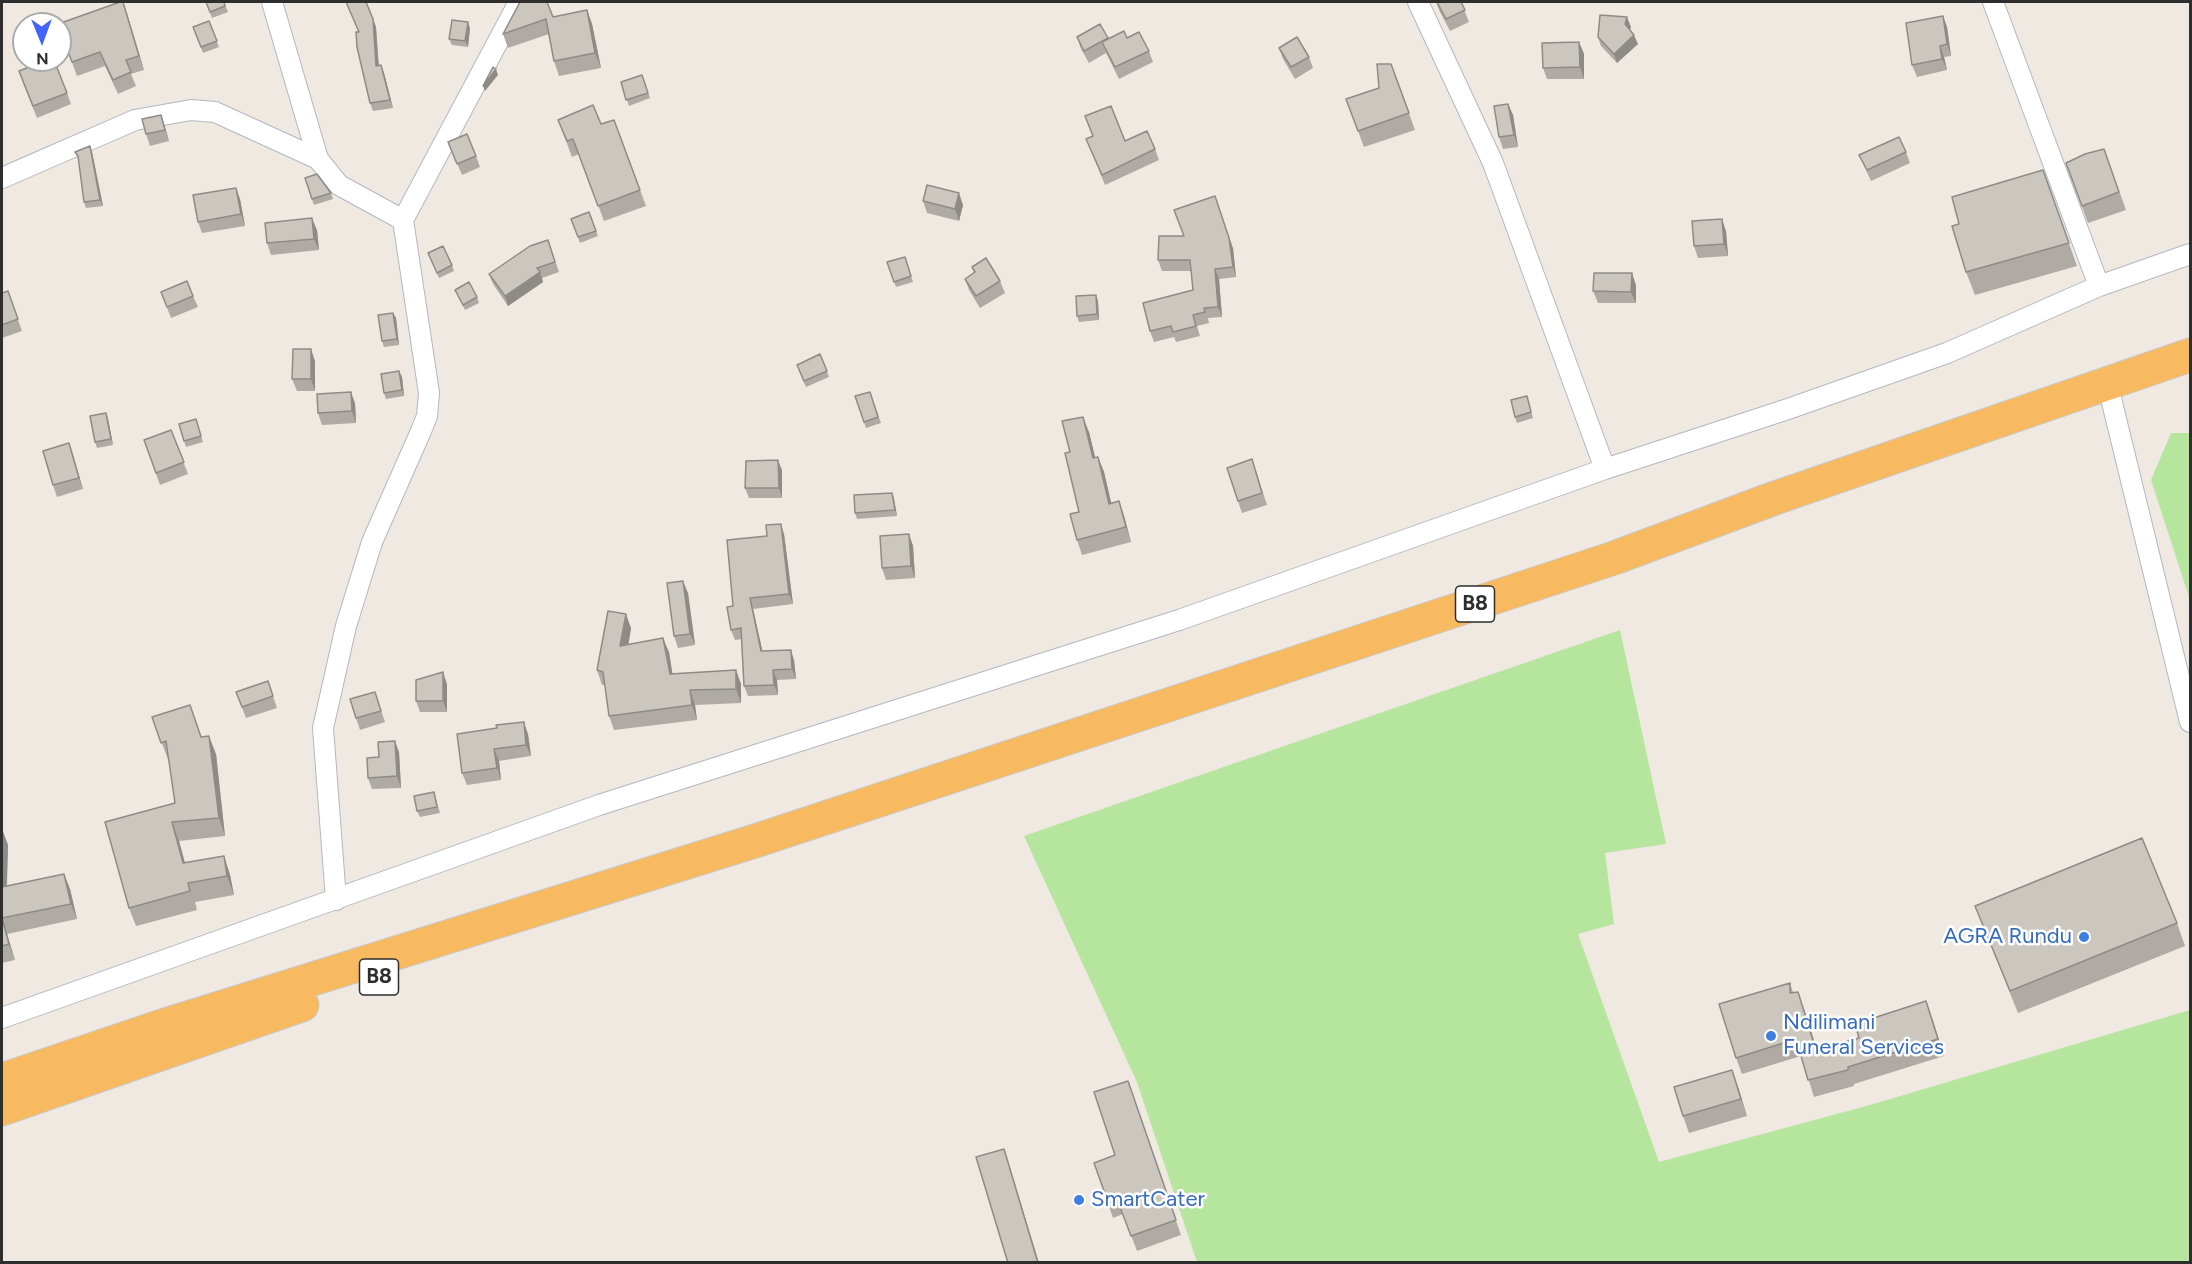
<!DOCTYPE html>
<html>
<head>
<meta charset="utf-8">
<style>
	body { margin:0 }
	#map { position:relative; width:2192px; height:1264px; overflow:hidden; background:#efe9e1; font-family:Figtree,sans-serif }
	canvas { display:block }
	.frame { position:absolute; inset:0; border:3px solid #2e2e2e; pointer-events:none }
	.north { position:absolute; left:12px; top:12px; width:60px; height:60px; box-sizing:border-box; background:#fff; border:2px solid #ababab; border-radius:50%; rotate:179deg; font-size:16px; font-weight:700; line-height:24px; text-align:center; color:#2e2e2e }
	.north::after { content:''; display:block; margin:auto; width:21px; height:27px; background:#4264fb; clip-path:polygon(50% 0,100% 100%,50% 72%,0 100%) }
</style>
</head>
<body>
<div id="map">
<canvas width="2192" height="1264"></canvas>
<div class="frame"></div>
<div class="north">N</div>
</div>
<script>
const ctx = document.querySelector('canvas').getContext('2d');
ctx.lineJoin = 'round';
function paint(path, color) { ctx.fillStyle = color; ctx.fill(path, 'evenodd'); }
const shape = rows => new Path2D(rows.map(r => 'M' + r).join(''));
function trace(path, color, width, dash) { ctx.strokeStyle = color; ctx.lineWidth = width; ctx.lineCap = dash ? 'butt' : 'round'; ctx.setLineDash(dash || []); ctx.stroke(path); }
function drawText(font, color, halo, rows, align = 'center') {
  ctx.font = font + ' Figtree,sans-serif'; ctx.lineWidth = 5; ctx.setLineDash([]); ctx.textBaseline = 'middle'; ctx.strokeStyle = halo; ctx.fillStyle = color; for (const [text, x, y, turn = 0] of rows) {
    ctx.save(); ctx.translate(x, y); ctx.rotate((+turn || 0) * Math.PI / 180); ctx.textAlign = isNaN(turn) ? turn : align; if (halo) ctx.strokeText(text, 0, 0); ctx.fillText(text, 0, 0); ctx.restore();
  }
}
const green = shape([
	[2171,433,2190,433,2190,600,2151,480],
	[1620,630,1666,844,1605,853,1614,924,1578,934,1659,1162,1870,1105,2190,1010,2190,1262,1197,1262,1137,1082,1024,836]
]);
const minor = shape([
	[272,2,318,159,339,185,403,220],
	[1418,2,1493,163,1605,469],
	[1993,2,2099,286],
	[2,178,135,120,191,110,215,112,318,159],
	[2107,382,2190,722],
	[336,900,323,728,346,626,372,542,421,431,427,416,429,393,403,220,519,2],
	[2,1018,599,805,1179,620,1605,469,1788,409,1947,353,2099,286,2190,254]
]);
const trunk = shape([
	[2,1080,162,1026,755,841,1614,558,1775,498,2190,355],
	[2,1109,302,1005]
]);
const wall = shape([
	[206,2,224,2,228,12,212,18],
	[1436,2,1461,2,1469,22,1450,31,1439,10],
	[587,10,592,24,601,68,559,76,554,61,549,34,508,48,503,34,553,17],
	[127,14,144,70,131,74,136,86,118,94,105,66,77,76,60,30],
	[1943,16,1947,27,1951,56,1944,57,1947,70,1917,77,1912,65],
	[373,19,376,27,379,66,381,65,384,73,393,108,373,111,370,103,359,32],
	[209,21,219,47,203,53,193,27],
	[1631,27,1630,30,1638,44,1617,63,1601,46,1598,37],
	[470,28,468,47,452,45,449,39],
	[1077,37,1127,38,1149,51,1153,62,1119,79,1106,53,1089,63,1081,49],
	[1579,42,1584,54,1584,79,1547,79,1543,68],
	[1279,48,1309,57,1313,68,1295,79,1283,59],
	[1391,64,1415,130,1364,147,1346,99,1379,88],
	[642,75,650,98,629,106,621,82],
	[23,83,67,93,71,104,37,118],
	[1508,104,1513,115,1518,147,1503,149,1499,137],
	[161,115,169,141,150,146,146,134],
	[558,120,601,124,614,120,646,206,604,221,579,154,572,157],
	[1086,139,1155,149,1159,160,1105,185],
	[448,142,476,156,480,167,462,175],
	[90,146,92,152,103,206,86,208,84,202,79,160,75,152],
	[2104,149,2126,210,2088,223,2066,163],
	[1906,152,1910,163,1871,181,1859,155],
	[2043,170,2077,266,1975,295,1966,272,1959,224],
	[305,178,331,193,333,199,314,205],
	[240,199,245,226,202,233,198,222],
	[923,201,963,205,959,221,927,213],
	[589,212,598,236,580,243,571,219],
	[317,230,319,250,271,255,267,243],
	[1726,231,1728,256,1698,258,1694,246],
	[1184,236,1233,248,1236,277,1219,279,1222,317,1208,318,1209,323,1197,326,1200,336,1176,342,1174,337,1154,342,1150,331,1193,290,1191,271,1162,271,1158,260],
	[548,240,559,272,542,278,543,282,508,306,493,284,489,274],
	[428,253,452,265,454,271,439,278],
	[905,257,913,282,896,287,887,262],
	[972,267,1000,281,1005,293,980,308,969,290,965,279,974,273],
	[1636,285,1636,303,1598,303,1593,291],
	[455,290,477,297,479,303,465,310],
	[8,291,22,331,2,338,2,293],
	[161,292,193,296,198,307,171,318],
	[1096,295,1098,301,1099,320,1079,322,1077,316],
	[393,313,396,318,399,345,384,347,382,341],
	[820,354,829,377,806,387,799,371],
	[315,361,315,391,297,391,292,379],
	[399,371,402,377,404,396,386,399,384,393],
	[870,392,881,423,866,428,855,396],
	[1529,402,1533,418,1517,423,1515,417],
	[355,403,356,423,322,425,318,413],
	[106,413,108,419,113,445,97,448,95,442],
	[196,419,203,442,186,447,184,441],
	[171,430,188,474,160,485,144,440],
	[1089,432,1095,458,1098,457,1104,472,1111,503,1119,501,1124,516,1131,542,1082,555,1077,540,1079,512,1070,452],
	[69,443,83,489,57,497,53,485],
	[782,470,782,498,749,498,745,488],
	[1256,471,1267,505,1242,513,1238,501],
	[892,493,894,499,897,516,857,519,855,513],
	[784,534,793,604,753,609,762,651,794,660,796,679,777,680,778,695,748,696,744,686,742,639,735,640,731,630,733,606,767,536],
	[909,534,913,546,915,578,886,580,882,568],
	[688,593,695,645,678,648,674,636],
	[631,628,628,644,669,652,672,674,736,670,741,684,741,703,695,705,697,720,614,730,609,716,605,685,602,685,597,670],
	[268,681,277,708,246,718,236,692],
	[447,684,447,712,420,712,416,701],
	[375,692,385,722,360,730,356,718],
	[152,717,201,737,216,754,225,836,179,841,185,863,224,856,230,875,234,895,195,902,197,910,136,926,129,908,175,803,169,762],
	[457,734,528,734,531,756,499,761,501,780,467,785,462,773],
	[399,752,401,788,372,789,368,778,379,757],
	[434,792,440,813,420,817,417,811],
	[2,829,8,845,7,886,64,874,70,889,77,919,7,934,15,960,2,963],
	[1975,906,2177,923,2185,946,2018,1013],
	[1790,983,1793,992,1804,1009,1817,1050,1932,1018,1944,1056,1854,1084,1854,1086,1814,1097,1801,1056,1742,1074,1736,1058],
	[1128,1081,1181,1235,1137,1251,1123,1214,1113,1218,1094,1163,1115,1155],
	[1738,1087,1747,1116,1689,1133,1683,1116]
]);
const shadedWall = shape([
	[123,2,127,14,144,70,139,56],
	[587,10,592,24,601,68,595,53],
	[1943,16,1947,27,1951,56,1947,44],
	[1627,17,1631,27,1628,34,1625,24],
	[373,19,376,27,379,74,376,66],
	[468,22,470,28,468,47,465,41],
	[1634,35,1638,44,1617,63,1614,54],
	[1579,42,1584,54,1584,79,1580,67],
	[1940,46,1944,57,1947,70,1942,59],
	[381,65,384,73,393,108,390,100],
	[496,69,498,75,485,91,483,86],
	[1508,104,1513,115,1518,147,1514,135],
	[161,115,165,127,169,141,165,130],
	[90,146,92,152,103,206,100,200],
	[236,188,240,199,245,226,241,214],
	[959,193,963,205,959,221,955,209],
	[1215,196,1233,248,1236,277,1233,267],
	[312,218,317,230,319,250,314,239],
	[1722,219,1726,231,1728,256,1724,244],
	[1215,269,1219,279,1222,317,1218,307],
	[540,272,543,282,508,306,505,296],
	[1632,273,1636,285,1636,303,1631,292],
	[1096,295,1098,301,1099,320,1097,314],
	[393,313,396,318,399,345,397,339],
	[311,349,315,361,315,391,311,379],
	[399,371,402,377,404,396,402,390],
	[351,392,355,403,356,423,352,411],
	[106,413,108,419,113,445,111,439],
	[1083,417,1089,432,1099,473,1093,458],
	[69,443,73,455,83,489,79,478],
	[1098,457,1104,472,1115,519,1109,504],
	[778,460,782,470,782,498,779,488],
	[892,493,894,499,897,516,895,510],
	[1119,501,1124,516,1131,542,1126,527],
	[781,524,784,534,793,604,789,594],
	[909,534,913,546,915,578,911,566],
	[683,581,688,593,695,645,690,634],
	[750,598,753,609,765,662,761,651],
	[626,614,631,628,626,660,620,646],
	[663,638,669,652,675,689,670,674],
	[791,650,794,660,796,679,792,669],
	[736,670,741,684,741,703,736,689],
	[773,670,777,680,778,695,774,685],
	[443,672,447,684,447,712,443,701],
	[690,690,695,705,697,720,692,705],
	[524,722,528,734,531,756,526,745],
	[209,736,216,754,225,836,219,818],
	[395,741,399,752,401,788,397,776],
	[494,749,499,761,501,780,497,768],
	[172,822,179,841,190,882,183,863],
	[2,829,8,845,6,903,2,890],
	[224,856,230,875,234,895,227,876],
	[64,874,70,889,77,919,71,904],
	[2,918,7,934,15,960,9,944],
	[1798,992,1804,1009,1822,1066,1816,1050],
	[1926,1001,1932,1018,1944,1056,1938,1039],
	[1732,1070,1738,1087,1747,1116,1741,1099],
	[1004,1149,1008,1161,1039,1263,1038,1263]
]);
const building = shape([
	[120,2,123,2,139,56,126,60,131,72,113,80,100,52,72,62,60,30,60,24,58,24,120,2],
	[206,2,224,2,225,6,210,12,206,2],
	[346,2,366,2,373,19,376,66,381,65,390,100,370,103,357,47,356,32,359,32,346,2],
	[520,2,547,2,553,17,587,10,595,53,554,61,546,19,503,34,520,2],
	[1437,2,1461,2,1465,10,1446,19,1437,2],
	[1600,15,1627,17,1625,24,1634,35,1614,54,1598,37,1600,15],
	[1943,16,1947,44,1940,46,1942,59,1912,65,1906,23,1943,16],
	[452,20,468,22,465,41,449,39,452,20],
	[209,21,217,41,201,47,193,27,209,21],
	[1100,24,1108,38,1084,51,1077,37,1100,24],
	[1124,31,1127,38,1139,32,1149,51,1115,67,1102,42,1124,31],
	[1297,37,1309,57,1291,67,1279,48,1297,37],
	[1579,42,1580,67,1543,68,1542,43,1579,42],
	[47,60,54,60,67,93,33,106,19,71,47,60],
	[1377,64,1391,64,1409,113,1358,131,1346,99,1379,88,1377,64],
	[493,67,496,69,483,86,493,67],
	[642,75,648,93,626,100,621,82,642,75],
	[1508,104,1514,135,1499,137,1494,106,1508,104],
	[593,105,601,124,614,120,640,190,598,206,573,139,567,141,558,120,593,105],
	[1111,106,1125,141,1147,131,1155,149,1102,175,1086,139,1093,136,1085,116,1111,106],
	[161,115,165,130,146,134,142,119,161,115],
	[467,134,476,156,457,164,448,142,467,134],
	[1899,137,1906,152,1867,170,1859,155,1899,137],
	[90,146,100,200,84,202,78,156,75,152,90,146],
	[2104,149,2119,192,2082,206,2066,163,2085,154,2104,149],
	[2043,170,2069,243,1966,272,1952,226,1959,224,1952,197,2043,170],
	[317,174,331,193,312,199,305,178,317,174],
	[927,185,959,193,955,209,923,201,927,185],
	[236,188,241,214,198,222,193,195,236,188],
	[1215,196,1229,238,1233,267,1215,269,1218,307,1204,308,1205,312,1193,315,1196,326,1173,332,1171,326,1150,331,1143,303,1193,290,1190,260,1158,260,1159,236,1184,236,1174,210,1215,196],
	[589,212,596,231,578,237,571,219,589,212],
	[312,218,314,239,267,243,265,223,312,218],
	[1722,219,1724,244,1694,246,1692,221,1722,219],
	[548,240,555,262,537,268,540,272,505,296,489,274,530,246,548,240],
	[443,246,452,265,437,273,428,253,443,246],
	[905,257,911,276,894,282,887,262,905,257],
	[986,258,1000,281,976,296,965,279,975,272,972,267,986,258],
	[1594,273,1632,273,1631,292,1593,291,1594,273],
	[187,281,193,296,167,307,161,292,187,281],
	[469,282,477,297,463,305,455,290,469,282],
	[8,291,18,319,2,325,2,293,8,291],
	[1096,295,1097,314,1077,316,1076,296,1096,295],
	[393,313,397,339,382,341,378,315,393,313],
	[293,349,311,349,311,379,292,379,293,349],
	[820,354,827,371,804,381,797,365,820,354],
	[399,371,402,390,384,393,381,374,399,371],
	[351,392,352,411,318,413,317,394,351,392],
	[870,392,878,417,864,422,855,396,870,392],
	[1527,396,1531,412,1515,417,1511,400,1527,396],
	[106,413,111,439,95,442,90,416,106,413],
	[1083,417,1093,458,1098,457,1109,504,1119,501,1126,527,1077,540,1070,514,1079,512,1065,453,1070,452,1062,421,1083,417],
	[196,419,201,436,184,441,179,424,196,419],
	[171,430,184,462,156,473,144,440,171,430],
	[69,443,79,478,53,485,43,451,69,443],
	[1252,459,1262,493,1238,501,1227,468,1252,459],
	[778,460,779,488,745,488,746,461,778,460],
	[892,493,895,510,855,513,854,495,892,493],
	[781,524,789,594,750,598,761,651,791,650,792,669,773,670,774,685,744,686,741,628,731,630,727,607,733,606,727,540,767,536,766,525,781,524],
	[909,534,911,566,882,568,880,536,909,534],
	[683,581,690,634,674,636,667,583,683,581],
	[608,611,626,614,620,646,663,638,670,674,736,670,736,689,690,690,692,705,609,716,603,672,597,670,608,611],
	[443,672,443,701,416,701,416,680,443,672],
	[268,681,273,696,242,707,236,692,268,681],
	[375,692,381,711,356,718,350,699,375,692],
	[190,705,201,737,209,736,219,818,172,822,183,863,224,856,227,876,188,883,190,891,129,908,105,822,175,803,166,741,161,743,152,717,190,705],
	[524,722,526,745,494,749,497,768,462,773,457,734,497,728,496,725,524,722],
	[395,741,397,776,368,778,367,758,379,757,378,742,395,741],
	[434,792,437,807,417,811,414,796,434,792],
	[2142,838,2177,923,2010,991,1975,906,2142,838],
	[64,874,71,904,2,918,9,944,2,946,2,887,64,874],
	[1790,983,1790,993,1798,992,1816,1050,1859,1038,1855,1024,1926,1001,1938,1039,1848,1067,1848,1070,1808,1080,1796,1039,1736,1058,1719,1004,1790,983],
	[1732,1070,1741,1099,1683,1116,1674,1087,1732,1070],
	[1128,1081,1176,1220,1131,1236,1117,1199,1108,1202,1094,1163,1115,1155,1094,1092,1128,1081],
	[1004,1149,1038,1263,1008,1263,976,1157,1004,1149]
]);
const markers = [
	[2084,937,6,"#3f7fe0"],
	[1771,1036,6,"#3f7fe0"],
	[1079,1200,6,"#3f7fe0"]
];
const shields = [
	[1475,604,39],
	[379,977,39]
];
const shieldNames = [
	["B8",1475,604],
	["B8",379,977]
];
const shopNames = [
	["AGRA Rundu",2072,937,"right"],
	["Ndilimani",1783,1023],
	["Funeral Services",1783,1048],
	["SmartCater",1091,1200]
];
paint(green, '#b6e59e');
trace(minor, '#b4b7c1', 22);
trace(trunk, '#c9c9c9', 35);
trace(minor, '#fff', 20);
trace(trunk, '#f8ba60', 33);
paint(wall, '#afaba4');
paint(shadedWall, '#8e8b86');
paint(building, '#cbc7bf');
trace(building, '#8e8b86', 1.5);
for (const [x, y, r, color] of markers) { const dot = new Path2D(); dot.arc(x, y, r, 0, 2 * Math.PI); ctx.fillStyle = color; ctx.fill(dot); trace(dot, '#fff', 2); }
for (const [x, y, w] of shields) { const box = new Path2D(); box.roundRect(x - w / 2, y - 18, w, 36, 4.5); ctx.fillStyle = '#fff'; ctx.fill(box); trace(box, '#2e2e2e', 1.5); }
drawText('bold 21px', '#2e2e2e', null, shieldNames);
drawText('22px', '#366cbe', '#fff', shopNames, 'left');
</script>
</body>
</html>
